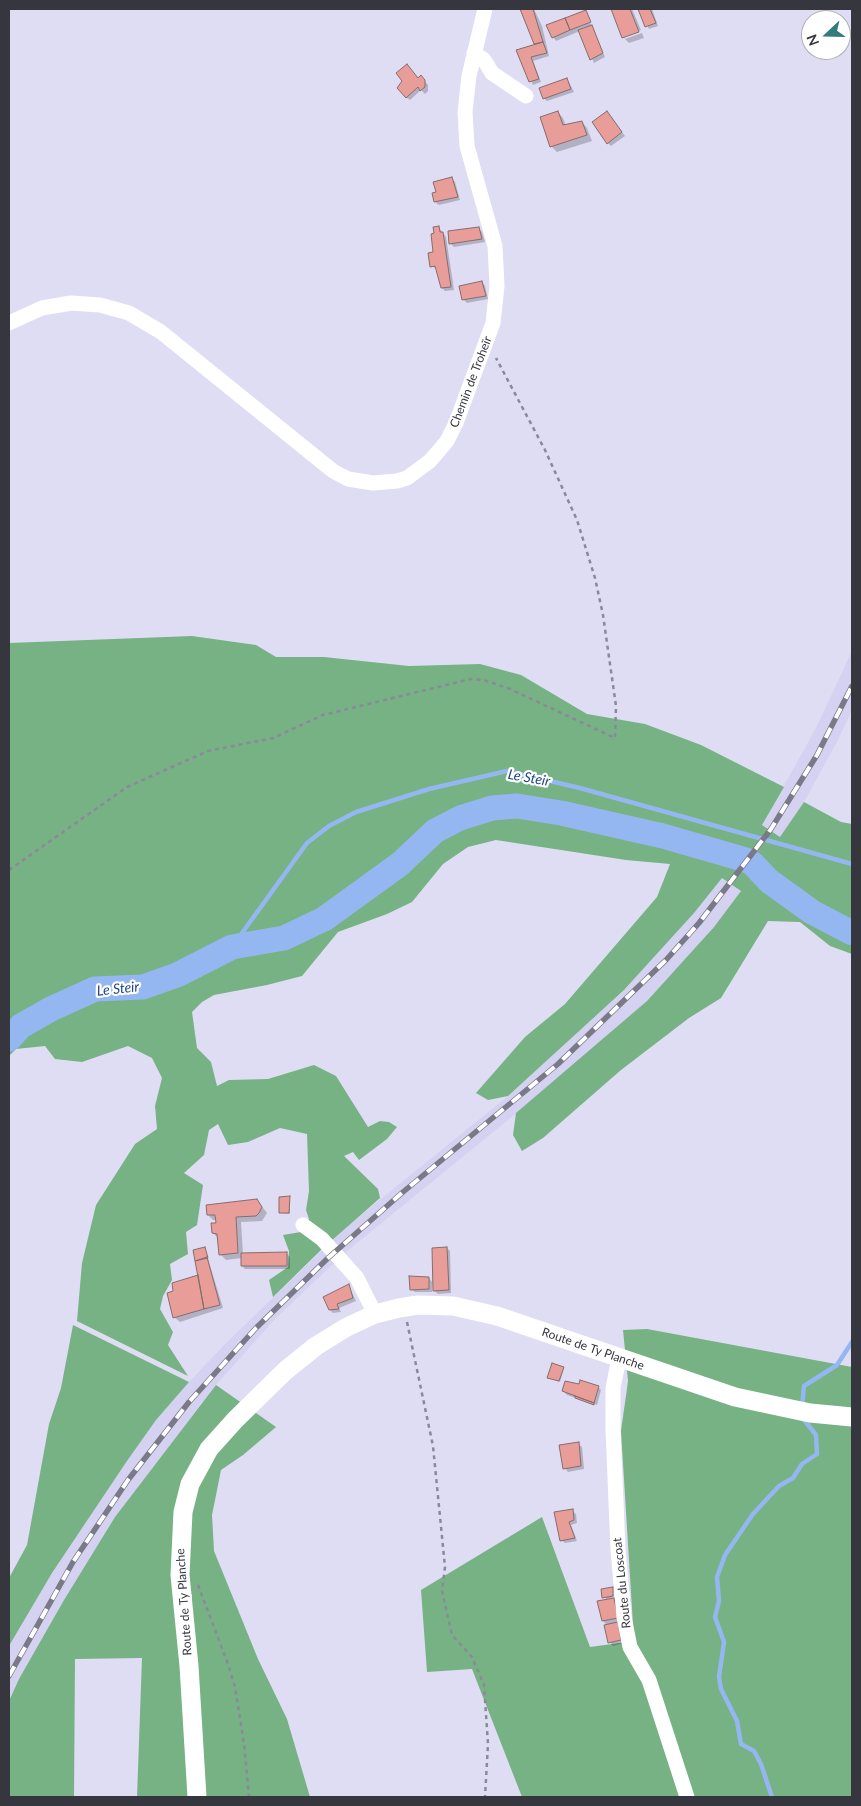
<!DOCTYPE html>
<html>
<head>
<meta charset="utf-8">
<style>
	body { margin:0 }
	#map { position:relative; width:861px; height:1806px; overflow:hidden; background:#dfddf4; font-family:Lato,sans-serif }
	canvas { display:block }
	.frame { position:absolute; inset:0; border:10px solid #36363f; pointer-events:none }
	.north { position:absolute; left:801px; top:10px; width:50px; height:50px; box-sizing:border-box; background:#fff; border:1px solid #afafb2; border-radius:50%; rotate:249deg; font-size:14px; font-weight:700; line-height:20px; text-align:center; color:#36363f }
	.north::after { content:''; display:block; margin:auto; width:18px; height:22px; background:#337c7b; clip-path:polygon(50% 0,100% 100%,50% 72%,0 100%) }
</style>
</head>
<body>
<div id="map">
<canvas width="861" height="1806"></canvas>
<div class="frame"></div>
<div class="north">N</div>
</div>
<script>
const ctx = document.querySelector('canvas').getContext('2d');
ctx.lineJoin = 'round';
function paint(path, color) { ctx.fillStyle = color; ctx.fill(path, 'evenodd'); }
const shape = rows => new Path2D(rows.map(r => 'M' + r).join(''));
function trace(path, color, width, dash) { ctx.strokeStyle = color; ctx.lineWidth = width; ctx.lineCap = dash ? 'butt' : 'round'; ctx.setLineDash(dash || []); ctx.stroke(path); }
function drawText(font, color, halo, rows, align = 'center') {
  ctx.font = font + ' Lato,sans-serif'; ctx.lineWidth = 4.5; ctx.setLineDash([]); ctx.textBaseline = 'middle'; ctx.strokeStyle = halo; ctx.fillStyle = color; for (const [text, x, y, turn = 0] of rows) {
    ctx.save(); ctx.translate(x, y); ctx.rotate((+turn || 0) * Math.PI / 180); ctx.textAlign = isNaN(turn) ? turn : align; if (halo) ctx.strokeText(text, 0, 0); ctx.fillText(text, 0, 0); ctx.restore();
  }
}
const built = shape([
	[852,651,852,710,838,740,804,802,780,838,762,825,816,728],
	[722,877,741,891,714,927,647,1001,578,1063,346,1252,276,1318,216,1385,115,1517,64,1600,9,1701,9,1646,52,1573,127,1461,156,1420,189,1382,225,1344,345,1228,508,1096,624,990,694,913]
]);
const forest = shape([
	[192,636,256,645,276,657,324,657,409,666,480,664,521,675,587,714,645,724,701,745,784,787,762,825,780,837,804,802,841,822,852,824,852,954,830,946,800,922,768,921,721,998,689,1018,621,1070,543,1138,522,1151,513,1135,516,1113,647,1001,714,927,741,891,722,878,694,913,624,990,508,1096,488,1100,476,1093,525,1037,565,1004,657,897,670,864,626,860,496,840,468,847,443,864,412,902,387,914,338,932,302,976,267,985,214,995,202,1002,192,1012,197,1048,211,1062,217,1086,229,1080,268,1079,314,1065,336,1076,368,1127,380,1121,389,1122,397,1127,387,1139,359,1160,353,1152,344,1156,378,1189,380,1198,322,1249,273,1297,269,1280,288,1267,289,1251,283,1235,301,1232,309,1219,306,1210,309,1191,307,1134,280,1128,248,1142,228,1145,218,1124,209,1130,204,1155,184,1173,203,1185,197,1225,186,1232,188,1254,170,1264,172,1280,163,1296,160,1309,173,1332,168,1345,188,1376,77,1321,82,1263,96,1205,135,1144,157,1129,155,1106,162,1078,152,1058,128,1046,82,1062,55,1059,45,1046,16,1049,9,1056,9,643],
	[73,1325,189,1382,156,1420,127,1461,52,1573,9,1646,9,1578,27,1545,49,1424,61,1388],
	[647,1329,852,1367,852,1797,522,1797,472,1669,427,1672,421,1590,542,1517,590,1647,634,1641,621,1431,628,1381,623,1330],
	[216,1385,276,1427,243,1455,221,1470,212,1515,214,1551,258,1659,287,1719,310,1797,137,1797,142,1658,75,1659,74,1797,9,1797,9,1701,19,1679,64,1600,115,1517]
]);
const shadow = shape([
	[521,9,534,9,542,26,549,56,533,61,541,82,533,85,518,51,536,45],
	[612,9,632,9,641,30,625,36,625,39],
	[639,9,652,9,658,26,649,29],
	[585,11,605,57,594,63,580,31,556,41,553,37],
	[642,33,644,38,629,43,625,39],
	[421,77,428,85,428,91,425,94,421,90,410,100,406,97],
	[567,79,574,92,547,101,544,98],
	[558,112,563,118,566,126,582,122,587,128,592,141,557,152,551,146],
	[610,116,625,136,611,146,608,143],
	[452,178,455,182,460,200,439,205,435,202,438,193],
	[439,228,446,237,454,290,445,291,442,288,437,269,431,266,435,253,435,235],
	[479,228,482,232,485,242,454,247,451,244],
	[482,282,485,286,488,299,467,303,463,299],
	[289,1197,290,1214,281,1213,280,1212],
	[257,1200,267,1213,262,1221,241,1222,243,1254,287,1254,290,1257,290,1269,245,1269,242,1266,242,1258,226,1260,220,1254,218,1238,213,1233,217,1220,213,1220,208,1215],
	[447,1248,450,1251,451,1293,438,1294,434,1290],
	[205,1249,223,1308,180,1322,174,1317,174,1291,198,1276],
	[429,1278,432,1282,432,1292,415,1292,411,1289],
	[349,1286,356,1301,339,1308,341,1312,333,1313,330,1310],
	[564,1368,560,1382,548,1378],
	[598,1387,601,1390,597,1405,567,1395,563,1391],
	[578,1444,582,1447,584,1469,568,1472,565,1468],
	[572,1511,576,1514,577,1523,571,1525,577,1541,565,1543,561,1540],
	[612,1588,614,1597,607,1599,607,1601,614,1600,617,1603,620,1621,616,1622,621,1627,624,1643,613,1646,610,1642,608,1626,603,1621,607,1601,602,1590]
]);
const stream = shape([
	[232,947,307,843,329,826,356,812,429,789,507,771,580,788,852,864],
	[802,1407,804,1386,837,1365,852,1342],
	[772,1797,761,1764,754,1751,741,1744,737,1721,721,1689,719,1677,724,1642,715,1617,719,1601,717,1577,725,1555,753,1514,779,1486,793,1478,802,1464,817,1454,816,1435,802,1417]
]);
const river = shape([
	[9,1039,21,1026,51,1009,95,989,143,987,177,975,232,947,284,938,324,919,400,864,435,831,460,818,492,808,517,806,561,813,663,836,746,860,753,864,769,881,812,912,852,933]
]);
const building = shape([
	[520,9,533,9,543,42,534,44,520,9],
	[611,9,630,9,639,32,622,38,611,9],
	[638,9,650,9,656,23,645,27,638,9],
	[586,10,591,22,570,30,565,18,586,10],
	[565,18,570,30,552,38,546,25,565,18],
	[592,25,603,53,590,60,578,30,592,25],
	[543,42,547,53,531,57,539,79,529,82,516,50,543,42],
	[407,64,418,78,421,75,425,80,425,87,420,91,418,87,406,98,397,88,402,81,396,73,407,64],
	[567,78,571,89,543,99,539,88,567,78],
	[558,111,563,125,582,121,587,135,550,147,540,117,558,111],
	[607,111,622,132,607,144,592,122,607,111],
	[452,177,458,197,434,202,432,193,436,192,433,182,452,177],
	[439,226,440,232,443,232,451,287,441,288,435,266,430,267,428,253,433,252,431,234,434,233,433,227,439,226],
	[479,227,482,239,449,244,448,231,479,227],
	[482,281,486,296,462,300,459,286,482,281],
	[290,1196,289,1213,279,1213,279,1197,290,1196],
	[257,1199,262,1207,259,1213,256,1216,236,1217,238,1253,219,1255,217,1234,212,1233,211,1223,216,1223,215,1215,207,1215,206,1205,257,1199],
	[205,1247,208,1258,195,1261,193,1250,205,1247],
	[447,1247,449,1290,433,1291,432,1248,447,1247],
	[287,1252,287,1266,241,1266,241,1253,287,1252],
	[207,1257,220,1305,204,1309,195,1261,207,1257],
	[198,1275,204,1309,173,1318,167,1293,173,1291,172,1283,198,1275],
	[409,1276,429,1277,429,1289,410,1290,409,1276],
	[349,1284,353,1298,337,1304,339,1309,329,1310,323,1297,349,1284],
	[552,1363,564,1367,559,1381,547,1378,552,1363],
	[580,1380,599,1386,594,1403,562,1391,565,1381,579,1384,580,1380],
	[575,1396,594,1403,594,1405,575,1398,575,1396],
	[579,1442,581,1466,563,1469,559,1445,579,1442],
	[573,1509,574,1520,569,1522,575,1538,560,1541,554,1512,573,1509],
	[613,1587,613,1596,602,1598,601,1589,613,1587],
	[614,1598,618,1618,602,1621,597,1601,614,1598],
	[618,1622,621,1640,608,1643,604,1625,618,1622]
]);
const path = shape([
	[9,870,127,787,208,751,273,738,323,715,471,679,484,680,510,689,615,738,616,706,603,615,595,578,577,520,545,450,496,358],
	[407,1322,433,1446,445,1567,442,1591,452,1635,472,1657,484,1685,488,1744,485,1797],
	[198,1585,228,1664,235,1687,244,1744,249,1797]
]);
const minor = shape([
	[474,53,484,60,492,73,526,96],
	[9,323,42,308,71,303,100,305,129,313,161,332,333,471,348,479,373,483,397,481,407,478,430,461,447,441,456,423,493,323,497,286,495,246,467,146,465,112,469,76,485,9],
	[303,1225,322,1239,357,1278,375,1314],
	[619,1358,613,1388,613,1430,618,1550,624,1617,630,1647,649,1680,687,1797]
]);
const tertiary = shape([
	[197,1797,189,1666,180,1575,183,1512,190,1484,209,1449,235,1420,285,1371,316,1346,347,1327,375,1314,399,1308,418,1305,453,1306,497,1316,735,1397,810,1413,852,1417]
]);
const rail = shape([
	[9,1676,73,1562,128,1480,189,1402,256,1328,328,1258,403,1192,558,1064,666,960,699,923,771,829,817,755,852,686]
]);
const streetNames = [
	["Chemin de Troheïr",471,382,-69],
	["Route de Ty Planche",593,1349,19],
	["Route du Loscoat",622,1583,-96],
	["Route de Ty Planche",184,1602,-94]
];
const waterNames = [
	["Le Steir",529,778,10],
	["Le Steir",118,989,-6]
];
paint(built, '#d5d2f1');
paint(forest, '#76b284');
paint(shadow, '#0003');
trace(stream, '#95b7f1', 4.5);
trace(river, '#95b7f1', 25);
paint(building, '#e99d99');
trace(building, '#856c6b', 1);
trace(path, '#8a8999', 2.5, [4, 4]);
trace(minor, '#fff', 15);
trace(tertiary, '#fff', 19);
trace(rail, '#7a7988', 5.5);
trace(rail, '#fff', 4, [11]);
drawText('12px', '#36363f', '#fff', streetNames);
drawText('italic 14px', '#1e4387', '#fff', waterNames);
</script>
</body>
</html>
